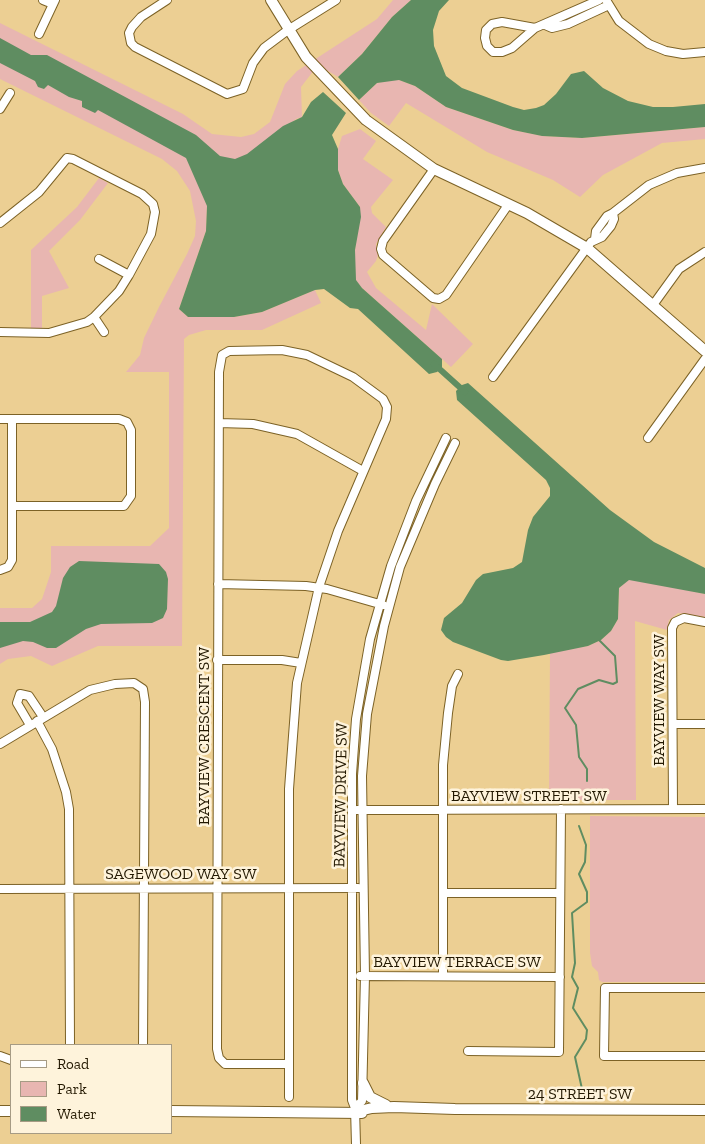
<!DOCTYPE html>
<html>
<head>
<meta charset="utf-8">
<style>
	body { margin:0 }
	#map { position:relative; width:705px; height:1144px; overflow:hidden; background:#eccf93; font-family:"Zilla Slab",serif }
	canvas { display:block }
	.legend { position:absolute; left:10px; top:1044px; width:162px; height:90px; box-sizing:border-box; background:#fef3db; border:1px solid #a69b84; margin:0; padding:6px 9px; list-style:none; font-size:15px; color:#231801 }
	.legend li { display:flex; align-items:center; gap:10px; height:25px }
	.legend b { width:25px; border:1px solid #a69b84 }
</style>
</head>
<body>
<div id="map">
<canvas width="705" height="1144"></canvas>
<ul class="legend">
<li><b style="height:6px;background:#fff"></b>Road</li>
<li><b style="height:14px;background:#e8b6b1"></b>Park</li>
<li><b style="height:14px;background:#5f8d61"></b>Water</li>
</ul>
</div>
<script>
const ctx = document.querySelector('canvas').getContext('2d');
ctx.lineJoin = 'round';
function paint(path, color) { ctx.fillStyle = color; ctx.fill(path, 'evenodd'); }
const shape = rows => new Path2D(rows.map(r => 'M' + r).join(''));
function trace(path, color, width, dash) { ctx.strokeStyle = color; ctx.lineWidth = width; ctx.lineCap = dash ? 'butt' : 'round'; ctx.setLineDash(dash || []); ctx.stroke(path); }
function drawText(font, color, halo, rows, align = 'center') {
  ctx.font = font + ' "Zilla Slab",serif'; ctx.lineWidth = 5; ctx.setLineDash([]); ctx.textBaseline = 'middle'; ctx.strokeStyle = halo; ctx.fillStyle = color; for (const [text, x, y, turn = 0] of rows) {
    ctx.save(); ctx.translate(x, y); ctx.rotate((+turn || 0) * Math.PI / 180); ctx.textAlign = isNaN(turn) ? turn : align; if (halo) ctx.strokeText(text, 0, 0); ctx.fillText(text, 0, 0); ctx.restore();
  }
}
const green = shape([
	[393,0,411,0,392,17,362,54,338,77,318,65,301,87,302,117,296,119,207,206,206,231,179,309,188,317,234,317,262,312,315,290,321,303,262,330,206,330,189,335,184,339,182,646,98,646,52,666,31,656,8,659,0,664,0,608,32,608,42,599,51,572,51,546,150,546,169,528,169,372,126,372,140,355,144,338,159,307,187,254,195,236,196,221,190,191,177,171,162,159,0,79,0,23,183,114,212,134,241,137,254,134,270,122,285,84,297,71,377,19],
	[390,80,399,80,415,86,446,107,513,130,543,136,582,138,705,127,705,139,662,143,603,175,580,197,553,180,487,152,406,103,389,126,371,113,359,100,377,83],
	[360,129,376,141,363,159,393,180,371,207,372,213,386,227,376,244,378,255,376,261,367,272,376,288,426,330,432,304,473,344,451,367,362,288,355,280,355,250,360,207,343,184,338,170,338,149,342,136],
	[99,178,108,183,80,220,49,251,69,288,42,296,42,328,31,328,31,250,77,207],
	[637,579,705,594,705,617,678,613,669,620,667,630,635,621,636,800,549,800,550,652,588,646,601,640,611,631,618,619,619,588,628,580],
	[590,816,705,817,705,982,602,982,599,980,598,972,592,966,590,953]
]);
const water = shape([
	[411,0,449,0,439,11,433,30,434,46,446,76,462,88,513,107,524,110,536,108,544,105,556,94,571,74,584,71,603,88,628,101,653,107,673,107,705,104,705,127,582,138,542,136,513,130,446,107,415,86,399,80,377,83,359,100,338,77,362,54,392,17],
	[0,38,31,55,47,55,196,135,220,156,235,159,247,154,283,126,302,117,311,102,323,92,346,113,332,135,338,149,338,170,343,184,360,207,361,217,355,250,356,280,362,288,442,359,442,367,437,372,429,374,358,309,350,308,324,289,315,290,262,312,234,317,188,317,179,309,206,231,207,206,186,158,98,110,95,113,82,107,82,101,69,97,48,85,44,89,38,87,35,81,0,63],
	[468,383,610,510,654,542,705,568,705,594,629,580,619,588,618,619,611,631,601,640,588,646,544,655,508,661,501,660,453,642,446,637,441,630,444,618,462,603,476,580,483,574,513,568,522,562,528,530,533,517,550,496,550,488,546,480,457,400,456,391,462,385],
	[79,561,159,564,166,572,168,579,167,609,163,618,152,623,101,624,86,629,56,648,47,648,33,642,23,641,0,648,0,622,30,622,52,612,56,606,63,578,70,567]
]);
const stream = shape([
	[587,781,587,769,579,757,576,725,565,708,578,689,599,680,613,684,617,682,615,656,599,640],
	[579,826,586,845,585,862,579,874,587,892,587,902,572,913,575,963,572,977,578,988,573,1008,587,1030,586,1039,575,1057,582,1089]
]);
const canal = shape([
	[434,364,465,392]
]);
const street = shape([
	[43,0,53,4],
	[167,0,141,17,132,27,129,33,131,43,135,47,227,94,243,89,253,63,264,48,288,30,336,0],
	[606,0,619,21,649,44,666,51,683,54,705,52],
	[545,25,552,28,568,24,609,5],
	[535,28,502,22,492,24,486,30,485,38,487,46,493,52,502,52,512,48,535,28,599,0],
	[39,34,55,0],
	[0,109,10,93],
	[434,169,383,241,381,249,383,255,433,298,439,299,446,295,508,205],
	[0,223,39,192,67,158,73,159,142,194,153,204,155,212,151,234,129,275,119,291,94,317,87,322,49,333,0,332],
	[595,239,596,231,607,216,613,213,649,185,677,173,705,168],
	[99,259,129,275],
	[653,305,679,269,705,252],
	[94,317,104,332],
	[493,377,591,242,602,237,611,226,614,219,613,213],
	[0,419,119,419,127,422,131,430,131,496,124,506,13,506],
	[219,423,253,424,297,434,363,471],
	[648,438,705,359],
	[0,570,8,567,12,560,12,419],
	[218,584,306,586,327,589,383,605],
	[217,660,282,660,301,663],
	[37,721,52,749,66,792,69,809,70,1045],
	[673,724,705,724],
	[30,725,17,703,20,694,29,696,43,717],
	[0,744,90,690,115,684,134,683,143,689,145,702,143,1045],
	[673,809,672,628,675,622,684,618,705,622],
	[357,810,705,809],
	[0,889,358,888],
	[443,893,560,893],
	[360,976,560,977],
	[443,976,443,765,448,713,452,686,458,674],
	[705,988,605,988,604,1056,705,1056],
	[468,1051,559,1052,561,809],
	[0,1056,11,1060],
	[289,1064,225,1064,219,1058,217,1049,219,372,222,355,229,351,282,350,307,355,353,377,383,399,387,407,386,419,338,531,319,587,297,683,289,789,289,1097],
	[355,1108,362,1101,365,976,362,776,367,714,384,626,400,567,435,484,455,443],
	[356,1144,355,1108,352,1100,352,774,356,719,370,639,391,566,416,501,446,438]
]);
const secondary = shape([
	[271,0,306,57,366,120,434,169,527,213,587,248,705,351],
	[363,1083,370,1097,386,1105],
	[0,1111,11,1111],
	[171,1111,362,1113],
	[355,1112,372,1108,394,1107,455,1109,705,1110]
]);
const streetNames = [
	["BAYVIEW WAY SW",659,700,-90],
	["BAYVIEW CRESCENT SW",204,736,-90],
	["BAYVIEW DRIVE SW",341,795,-89],
	["BAYVIEW STREET SW",529,796],
	["SAGEWOOD WAY SW",181,874],
	["BAYVIEW TERRACE SW",457,962],
	["24 STREET SW",580,1094]
];
paint(green, '#e8b6b1');
paint(water, '#5f8d61');
trace(stream, '#5f8d61', 2);
trace(canal, '#5f8d61', 6);
trace(street, '#7c6226', 10);
trace(secondary, '#7c6226', 12);
trace(street, '#fff', 8);
trace(secondary, '#fff', 10);
drawText('16px', '#231801', '#fef3db', streetNames);
</script>
</body>
</html>
